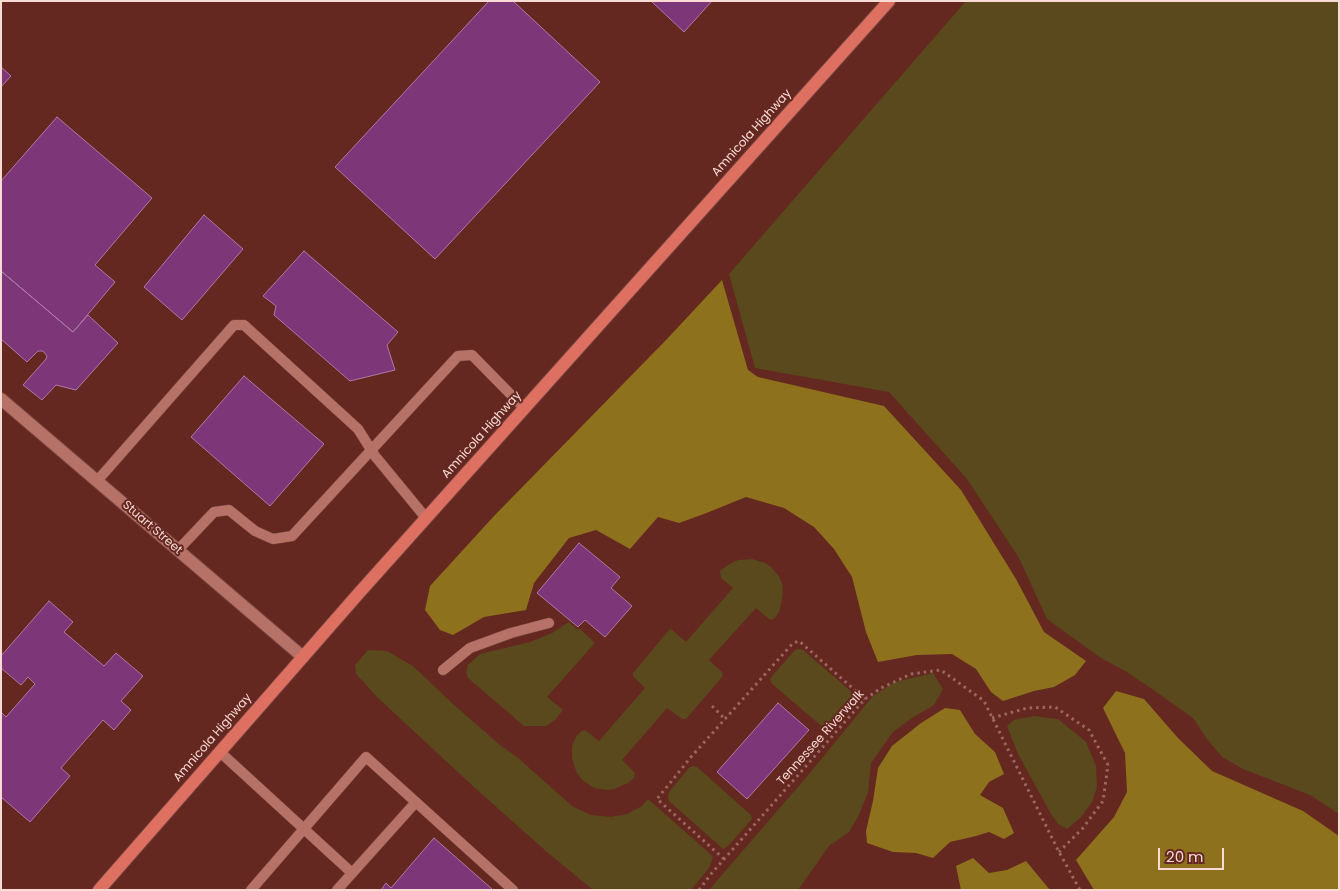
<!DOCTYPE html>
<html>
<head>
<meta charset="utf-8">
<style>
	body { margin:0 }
	#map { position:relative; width:1340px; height:891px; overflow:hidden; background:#642820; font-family:Poppins,sans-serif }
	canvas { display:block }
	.frame { position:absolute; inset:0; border:2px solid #fadad5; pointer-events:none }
	.scale { position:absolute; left:1158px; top:848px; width:66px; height:22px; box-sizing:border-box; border:2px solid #fadad5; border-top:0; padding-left:6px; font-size:15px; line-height:18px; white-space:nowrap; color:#fadad5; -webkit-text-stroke:4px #642820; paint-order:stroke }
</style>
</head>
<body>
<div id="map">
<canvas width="1340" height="891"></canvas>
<div class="frame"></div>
<div class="scale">20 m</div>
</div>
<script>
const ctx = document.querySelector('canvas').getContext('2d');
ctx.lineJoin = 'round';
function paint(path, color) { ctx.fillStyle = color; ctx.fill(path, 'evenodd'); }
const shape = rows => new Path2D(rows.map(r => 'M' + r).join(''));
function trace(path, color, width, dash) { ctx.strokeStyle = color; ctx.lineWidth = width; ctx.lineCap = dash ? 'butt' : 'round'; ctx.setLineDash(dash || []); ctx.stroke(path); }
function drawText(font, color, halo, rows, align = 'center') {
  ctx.font = font + ' Poppins,sans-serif'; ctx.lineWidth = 4; ctx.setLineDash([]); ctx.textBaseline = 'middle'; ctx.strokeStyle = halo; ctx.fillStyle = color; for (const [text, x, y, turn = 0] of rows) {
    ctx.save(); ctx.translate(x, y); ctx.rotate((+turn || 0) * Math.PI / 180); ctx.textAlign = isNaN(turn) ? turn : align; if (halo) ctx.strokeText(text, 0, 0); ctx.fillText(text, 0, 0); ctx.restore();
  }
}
const green = shape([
	[966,1,1339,1,1339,814,1310,795,1243,769,1222,757,1207,739,1193,718,1152,689,1125,671,1101,658,1047,619,1019,558,967,479,889,392,755,368,729,274],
	[752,559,765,563,771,567,779,576,783,586,782,600,779,612,774,619,770,620,756,608,709,660,722,672,723,676,686,719,682,719,667,708,622,760,635,773,634,778,628,783,614,789,607,790,594,788,582,780,576,771,572,758,572,746,577,735,582,731,585,730,599,741,645,688,633,676,633,673,669,630,671,629,686,642,733,588,721,578,720,571,728,565,738,560],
	[569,622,576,629,580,629,595,643,547,697,563,710,555,720,546,726,524,726,468,678,466,672,468,665,480,654,530,642,552,633],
	[798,649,803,650,855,695,854,703,833,727,829,730,825,729,772,684,770,679,773,675,795,650],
	[368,650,387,651,413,666,453,704,500,745,517,757,572,806,591,815,611,817,627,814,642,806,648,799,708,852,713,857,709,868,691,890,593,890,547,852,475,788,377,697,356,674,355,665],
	[933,673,943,689,934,705,912,718,893,732,871,763,868,792,858,817,849,832,829,846,798,890,709,890,809,774,873,696,895,682],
	[1034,716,1058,719,1086,742,1096,766,1097,787,1092,802,1081,817,1067,829,1058,824,1051,814,1018,754,1007,726,1014,720],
	[693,766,697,767,751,815,752,819,728,846,723,849,669,801,668,797,669,792,689,768]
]);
const forest = shape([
	[722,280,748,370,758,377,884,406,961,490,1016,579,1044,632,1086,661,1075,675,1054,687,1034,691,1003,701,991,692,976,669,952,654,917,655,878,662,866,632,852,577,834,549,814,527,784,508,746,497,704,514,679,523,658,517,630,549,596,530,569,538,534,583,526,610,484,617,453,635,440,630,425,610,430,586,494,516,667,339],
	[1116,691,1144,699,1178,738,1212,771,1303,811,1339,836,1339,890,1094,890,1076,860,1114,817,1127,792,1125,753,1103,708],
	[945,708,960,710,975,734,995,752,1004,774,989,782,980,795,1003,808,1014,833,1004,839,989,832,976,836,950,842,933,858,916,853,893,852,867,843,866,831,873,801,878,768,892,746,921,723],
	[973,858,989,873,1007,870,1026,861,1050,890,961,890,956,866]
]);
const building = shape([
	[489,1,513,1,600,82,435,259,335,167,489,1],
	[651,1,712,1,684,32,651,1],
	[1,67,11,76,1,87,1,67],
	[57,117,152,198,95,265,115,282,73,332,1,271,1,181,57,117],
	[204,215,243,249,182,320,144,287,204,215],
	[304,251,398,332,387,345,395,370,350,381,274,315,276,306,263,296,304,251],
	[1,271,73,332,88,315,118,343,76,390,56,385,42,400,23,385,46,359,47,356,43,351,38,351,27,362,1,339,1,271],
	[244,376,324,444,270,506,191,437,244,376],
	[579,543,620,577,611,588,632,606,605,637,585,620,578,627,537,593,579,543],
	[49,601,73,622,64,632,104,666,116,653,143,676,121,701,131,710,114,730,103,720,61,768,70,776,30,822,1,797,1,712,6,717,35,684,28,677,21,685,1,668,1,656,49,601],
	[778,703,809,730,747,799,717,772,778,703],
	[434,838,492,889,491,890,381,890,386,883,391,888,434,838]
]);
const path = shape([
	[712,706,725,719],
	[992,718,1027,708,1055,707,1089,730,1108,765,1103,801,1083,828,1059,852],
	[724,859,657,799,691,757,793,643,799,641,865,699],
	[699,890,711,874,865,699,881,688,911,674,941,670,984,701,1059,852,1080,890]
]);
const service = shape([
	[97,481,234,325,244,325,358,429,375,456,426,518],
	[178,550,214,512,229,510,255,531,273,539,292,536,458,356,472,355,524,408],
	[443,670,470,648,511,633,549,623],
	[220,752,352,873],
	[251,890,366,757,513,890],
	[337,890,416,802]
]);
const minor = shape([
	[1,399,303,657]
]);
const primary = shape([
	[99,890,359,593,889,1]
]);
const streetNames = [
	["Amnicola Highway",752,133,-48],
	["Amnicola Highway",482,435,-48],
	["Stuart Street",152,528,41],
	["Amnicola Highway",213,738,-49],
	["Tennessee Riverwalk",821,738,-48]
];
paint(green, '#59491c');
paint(forest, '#8d711c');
paint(building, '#7d3779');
trace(building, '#ad7aa8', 1);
trace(service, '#784541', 11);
trace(minor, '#784541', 14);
trace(primary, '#784541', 14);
trace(path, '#9a6861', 3, [2.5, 4]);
trace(service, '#b77268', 10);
trace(minor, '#b77268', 12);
trace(primary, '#de7062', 12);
drawText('12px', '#fadad5', '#642820', streetNames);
</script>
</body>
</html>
